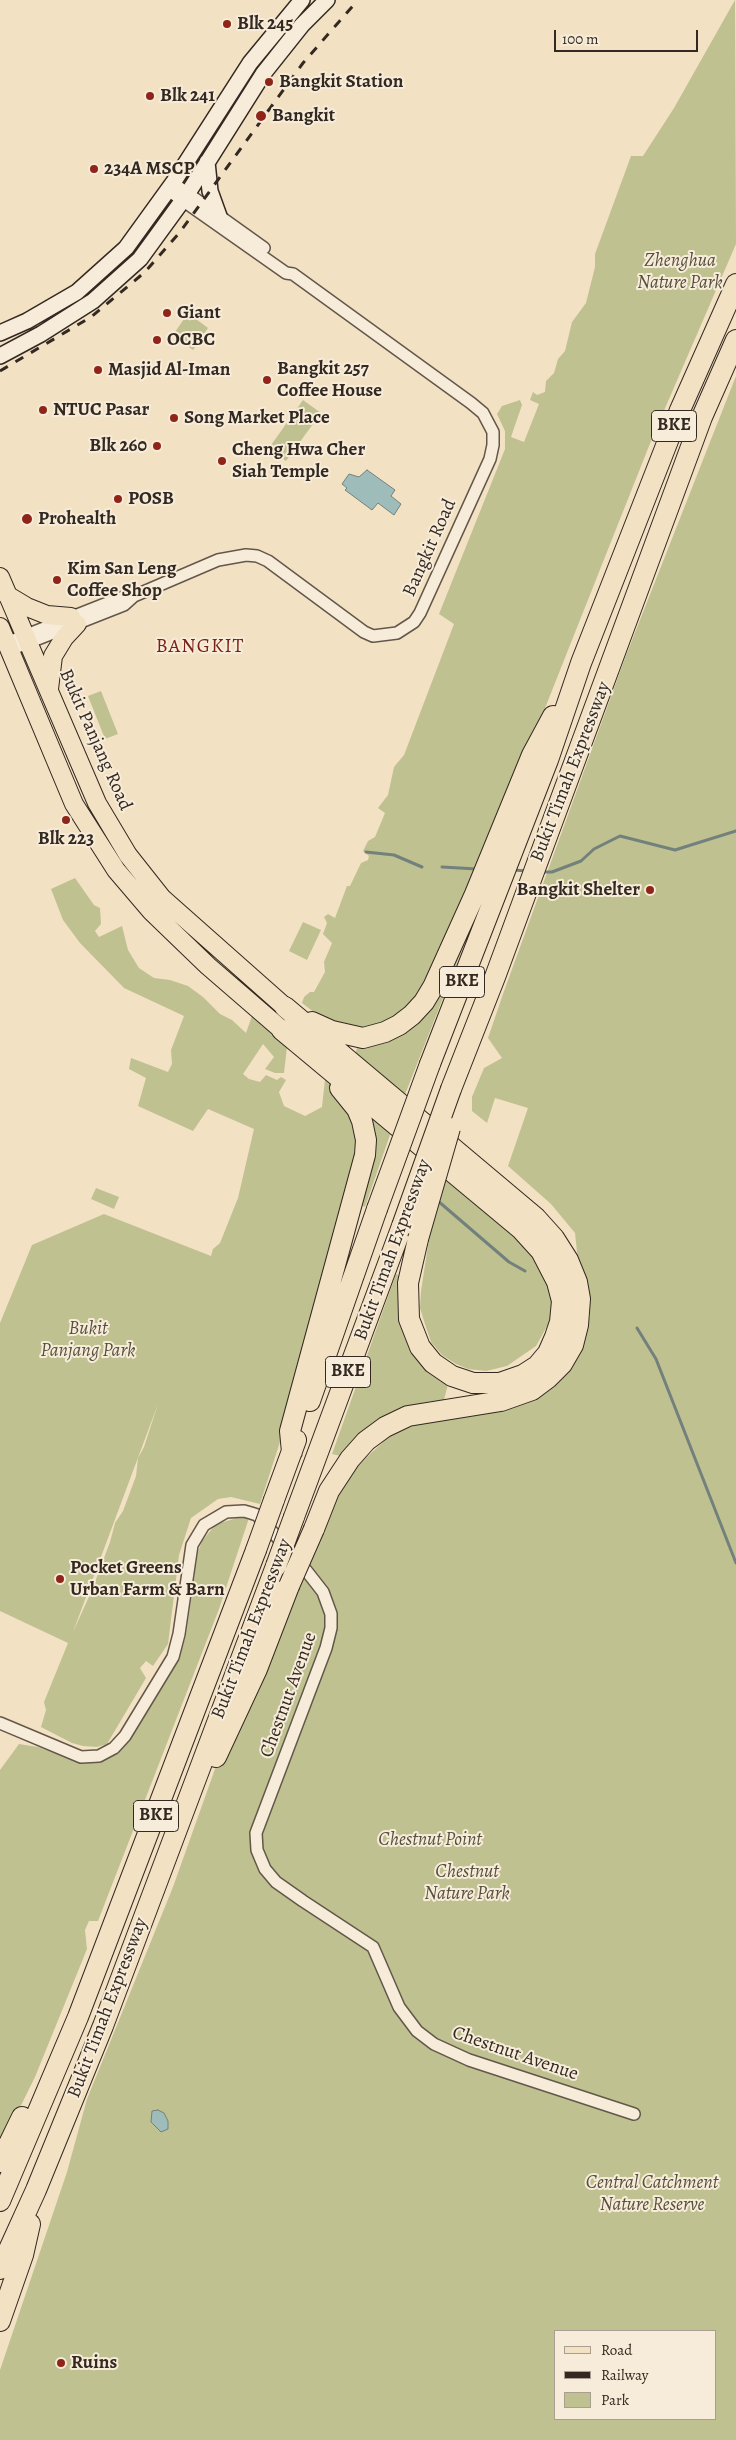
<!DOCTYPE html>
<html>
<head>
<meta charset="utf-8">
<style>
	body { margin:0 }
	#map { position:relative; width:736px; height:2440px; overflow:hidden; background:#f3e1c4; font-family:Alegreya,serif }
	canvas { display:block }
	.legend { position:absolute; left:554px; top:2330px; width:162px; height:90px; box-sizing:border-box; background:#f7ecd9; border:1px solid #a99e8f; margin:0; padding:6px 9px; list-style:none; font-size:15px; color:#332921 }
	.legend li { display:flex; align-items:center; gap:10px; height:25px }
	.legend b { width:25px; border:1px solid #a99e8f }
	.scale { position:absolute; left:554px; top:30px; width:144px; height:22px; box-sizing:border-box; border:2px solid #332921; border-top:0; padding-left:6px; font-size:15px; line-height:18px; white-space:nowrap; color:#332921; -webkit-text-stroke:4px #f7ecd9; paint-order:stroke }
</style>
</head>
<body>
<div id="map">
<canvas width="736" height="2440"></canvas>
<ul class="legend">
<li><b style="height:6px;background:#f3e1c4"></b>Road</li>
<li><b style="height:6px;background:#332921"></b>Railway</li>
<li><b style="height:14px;background:#bfc191"></b>Park</li>
</ul>
<div class="scale">100 m</div>
</div>
<script>
const ctx = document.querySelector('canvas').getContext('2d');
ctx.lineJoin = 'round';
function paint(path, color) { ctx.fillStyle = color; ctx.fill(path, 'evenodd'); }
const shape = rows => new Path2D(rows.map(r => 'M' + r).join(''));
function trace(path, color, width, dash) { ctx.strokeStyle = color; ctx.lineWidth = width; ctx.lineCap = dash ? 'butt' : 'round'; ctx.setLineDash(dash || []); ctx.stroke(path); }
function drawText(font, color, halo, rows, align = 'center') {
  ctx.font = font + ' Alegreya,serif'; ctx.lineWidth = 4; ctx.setLineDash([]); ctx.textBaseline = 'middle'; ctx.strokeStyle = halo; ctx.fillStyle = color; for (const [text, x, y, turn = 0] of rows) {
    ctx.save(); ctx.translate(x, y); ctx.rotate((+turn || 0) * Math.PI / 180); ctx.textAlign = isNaN(turn) ? turn : align; if (halo) ctx.strokeText(text, 0, 0); ctx.fillText(text, 0, 0); ctx.restore();
  }
}
const green = shape([
	[735,0,736,244,653,436,528,751,423,992,399,1017,367,1030,347,1027,319,1016,302,1003,304,997,310,992,314,992,325,972,324,962,332,943,323,934,327,923,324,917,328,914,335,918,347,886,350,886,361,863,368,860,369,856,363,851,368,841,375,837,385,813,378,808,388,795,394,767,404,755,454,624,439,614,505,449,505,431,497,414,502,406,520,400,522,405,511,437,524,442,539,404,530,400,533,392,537,395,545,392,546,381,554,373,558,359,565,351,572,322,586,303,595,267,595,254,631,156,643,156,674,108],
	[188,313,208,328,193,350,173,335],
	[736,376,736,2440,0,2440,0,2370,67,2172,87,2099,173,1887,236,1710,337,1497,358,1465,391,1435,425,1421,502,1411,536,1397,584,1339,590,1315,587,1287,578,1261,575,1233,551,1204,508,1166,528,1108,495,1098,487,1123,472,1111,472,1097,484,1068,502,1058,488,1038,503,994,625,658],
	[555,2331,715,2331,715,2419,555,2419],
	[303,400,321,413,286,461,269,448],
	[101,691,118,734,105,739,88,696],
	[75,878,94,905,100,908,101,924,95,931,99,937,122,926,128,950,139,968,154,978,170,980,188,986,203,997,220,1014,232,1020,246,1033,252,1016,287,1047,284,1073,275,1073,265,1069,274,1057,263,1044,243,1074,249,1079,260,1082,266,1075,277,1080,281,1077,286,1080,279,1092,284,1106,305,1116,322,1107,325,1079,343,1095,361,1149,288,1417,260,1504,231,1497,218,1499,191,1518,179,1555,168,1644,153,1666,146,1661,140,1668,146,1678,107,1744,97,1747,83,1746,72,1743,41,1727,46,1710,44,1702,68,1643,0,1611,0,1323,32,1245,104,1214,211,1256,213,1249,220,1243,238,1198,254,1129,208,1109,193,1131,138,1106,146,1078,129,1069,131,1058,168,1072,172,1064,171,1050,184,1016,124,988,80,943,63,920,51,889],
	[158,1404,144,1447,138,1458,136,1476,123,1511,115,1523,110,1542,92,1590,73,1632],
	[475,917,404,1097,354,1057,359,1042,385,1038],
	[303,922,321,930,307,960,289,951],
	[364,1112,392,1129,365,1207,361,1205],
	[447,1174,537,1253,553,1303,550,1321,536,1346,507,1366,486,1371,468,1369,456,1364,442,1355,431,1342,424,1321,420,1308,421,1291,430,1233],
	[96,1188,119,1197,114,1209,91,1199],
	[396,1274,402,1277,399,1300,448,1384,444,1400,427,1402,405,1408,345,1457,332,1454],
	[241,1517,249,1518,219,1609,98,1921,89,1921,85,1930,87,1949,35,2077,0,2148,0,1770,19,1744,38,1747,86,1763,98,1762,121,1749,179,1659,186,1635,198,1552,202,1541,216,1524]
]);
const water = shape([
	[367,470,395,490,391,496,401,504,394,515,378,503,372,510,345,490,347,488,342,484,349,474,359,477,367,470],
	[158,2110,164,2113,168,2121,168,2129,161,2132,151,2122,152,2111,158,2110]
]);
const stream = shape([
	[366,852,394,855,422,867],
	[442,867,477,869],
	[514,870,527,871],
	[541,872,552,872,581,861,594,849,620,836,675,850,736,831],
	[438,1201,509,1262,525,1271],
	[637,1328,656,1359,736,1563]
]);
const minor = shape([
	[173,183,264,248],
	[6,643,120,598,134,596,218,560,246,555,257,556,268,561,364,632,373,636,397,633,414,622,420,613,490,459,493,445,493,432,483,413,471,403,293,274,286,273,168,190],
	[10,650,124,605,134,596],
	[298,1560,323,1592,331,1614,331,1628,326,1648,256,1833,257,1850,265,1869,276,1882,303,1901,373,1947,399,2007,417,2031,434,2044,469,2060,634,2114],
	[0,1723,81,1757,99,1756,114,1748,125,1736,173,1657,179,1634,192,1545,204,1525,226,1512,244,1511,251,1513,257,1515,285,1546]
]);
const secondary = shape([
	[207,162,210,191,219,216],
	[0,333,27,321,77,292,126,248,173,183,250,63,302,0],
	[0,356,41,334,93,301,140,259,188,193,263,74,302,25,327,0]
]);
const primary = shape([
	[0,577,97,803,128,855,162,898,285,1007],
	[7,595,27,607,47,615,71,617],
	[0,627,74,804,116,870,151,911,208,966,282,1030],
	[49,689,53,656,64,638,77,624]
]);
const motorway = shape([
	[285,1007,536,1218,554,1238,568,1260,577,1282,580,1299,578,1325,573,1345,562,1364,548,1378,532,1390,501,1401,408,1416,385,1427,366,1441,350,1459,329,1491,314,1529],
	[312,1022,332,1031,363,1038,385,1032,399,1025,412,1015,424,1002,433,987,475,894,532,755,553,716],
	[282,1030,521,1229,541,1251,557,1282,562,1301,560,1322,555,1337,548,1353,537,1366,523,1375,500,1383,473,1383,452,1376,433,1363,420,1347,409,1319,408,1283,418,1239],
	[430,1064,548,760,581,663,680,410,736,284],
	[451,1089,495,977,702,417,736,340],
	[310,1401,377,1209],
	[292,1452,290,1431,365,1155,366,1140,362,1121,357,1109,340,1088],
	[274,1500,296,1440],
	[294,1517,402,1226],
	[216,1757,257,1669,289,1586],
	[0,2162,22,2117],
	[0,2201,78,2017,256,1550],
	[0,2269,36,2190,103,2026,276,1566],
	[0,2321,23,2255,30,2224]
]);
const rail = shape([
	[0,371,91,317,145,272,180,232,303,63,358,0]
]);
const motorwayBridge = shape([
	[377,1209,430,1064],
	[402,1226,451,1089],
	[418,1239,450,1128],
	[256,1550,274,1500],
	[276,1566,294,1517],
	[289,1586,314,1529]
]);
const markers = [
	[227,24,5,"#8f2418"],
	[269,82,5,"#8f2418"],
	[150,96,5,"#8f2418"],
	[261,116,6,"#8f2418"],
	[94,169,5,"#8f2418"],
	[167,313,5,"#8f2418"],
	[157,340,5,"#8f2418"],
	[98,370,5,"#8f2418"],
	[267,380,5,"#8f2418"],
	[43,410,5,"#8f2418"],
	[174,418,5,"#8f2418"],
	[157,446,5,"#8f2418"],
	[222,461,5,"#8f2418"],
	[118,499,5,"#8f2418"],
	[27,519,6,"#8f2418"],
	[57,580,5,"#8f2418"],
	[66,820,5,"#8f2418"],
	[650,890,5,"#8f2418"],
	[60,1579,5,"#8f2418"],
	[61,2363,5,"#8f2418"]
];
const shields = [
	[674,426,45],
	[462,982,45],
	[348,1372,45],
	[156,1816,45]
];
const shieldNames = [
	["BKE",674,426],
	["BKE",462,982],
	["BKE",348,1372],
	["BKE",156,1816]
];
const poiNames = [
	["Blk 245",237,24],
	["Bangkit Station",279,82],
	["Blk 241",160,96],
	["Bangkit",272,116],
	["234A MSCP",104,169],
	["Giant",177,313],
	["OCBC",167,340],
	["Bangkit 257",277,369],
	["Coffee House",277,391],
	["Masjid Al-Iman",108,370],
	["NTUC Pasar",53,410],
	["Song Market Place",184,418],
	["Blk 260",147,446,"right"],
	["Cheng Hwa Cher",232,450],
	["Siah Temple",232,472],
	["POSB",128,499],
	["Prohealth",38,519],
	["Kim San Leng",67,569],
	["Coffee Shop",67,591],
	["Blk 223",66,839,"center"],
	["Bangkit Shelter",640,890,"right"],
	["Pocket Greens",70,1568],
	["Urban Farm & Barn",70,1590],
	["Ruins",71,2363]
];
const parkNames = [
	["Zhenghua",680,261],
	["Nature Park",680,283],
	["Bukit",88,1329],
	["Panjang Park",88,1351],
	["Chestnut Point",430,1840],
	["Chestnut",467,1872],
	["Nature Park",467,1894],
	["Central Catchment",652,2183],
	["Nature Reserve",652,2205]
];
const streetNames = [
	["Bangkit Road",430,548,-66],
	["Bukit Panjang Road",95,740,66],
	["Bukit Timah Expressway",571,772,-69],
	["Bukit Timah Expressway",393,1250,-70],
	["Bukit Timah Expressway",252,1629,-69],
	["Chestnut Avenue",289,1695,-70],
	["Bukit Timah Expressway",108,2008,-69],
	["Chestnut Avenue",515,2054,19]
];
const neighbourhoodNames = [
	["BANGKIT",200,647]
];
paint(green, '#bfc191');
paint(water, '#9dbcba');
trace(water, '#73817d', 1);
trace(stream, '#73817d', 3);
trace(minor, '#63574a', 14);
trace(secondary, '#332921', 18);
trace(primary, '#332921', 20);
trace(motorway, '#332921', 22);
trace(minor, '#f7ecd9', 11);
trace(secondary, '#f7ecd9', 15);
trace(primary, '#f3e1c4', 18);
trace(motorway, '#f3e1c4', 20);
trace(rail, '#332921', 3, [9, 9]);
trace(motorwayBridge, '#332921', 22, []);
trace(motorwayBridge, '#f3e1c4', 20);
for (const [x, y, r, color] of markers) { const dot = new Path2D(); dot.arc(x, y, r, 0, 2 * Math.PI); ctx.fillStyle = color; ctx.fill(dot); trace(dot, '#f7ecd9', 2); }
for (const [x, y, w] of shields) { const box = new Path2D(); box.roundRect(x - w / 2, y - 15.5, w, 31, 4); ctx.fillStyle = '#f7ecd9'; ctx.fill(box); trace(box, '#332921', 1); }
drawText('bold 18px', '#332921', null, shieldNames);
drawText('bold 19px', '#332921', '#f7ecd9', poiNames, 'left');
drawText('italic 19px', '#564f3d', '#f7ecd9', parkNames);
drawText('19px', '#332921', '#f7ecd9', streetNames);
ctx.letterSpacing = '1px';
drawText('20px', '#7a1f14', '#f7ecd9', neighbourhoodNames);
ctx.letterSpacing = '0px';
</script>
</body>
</html>
